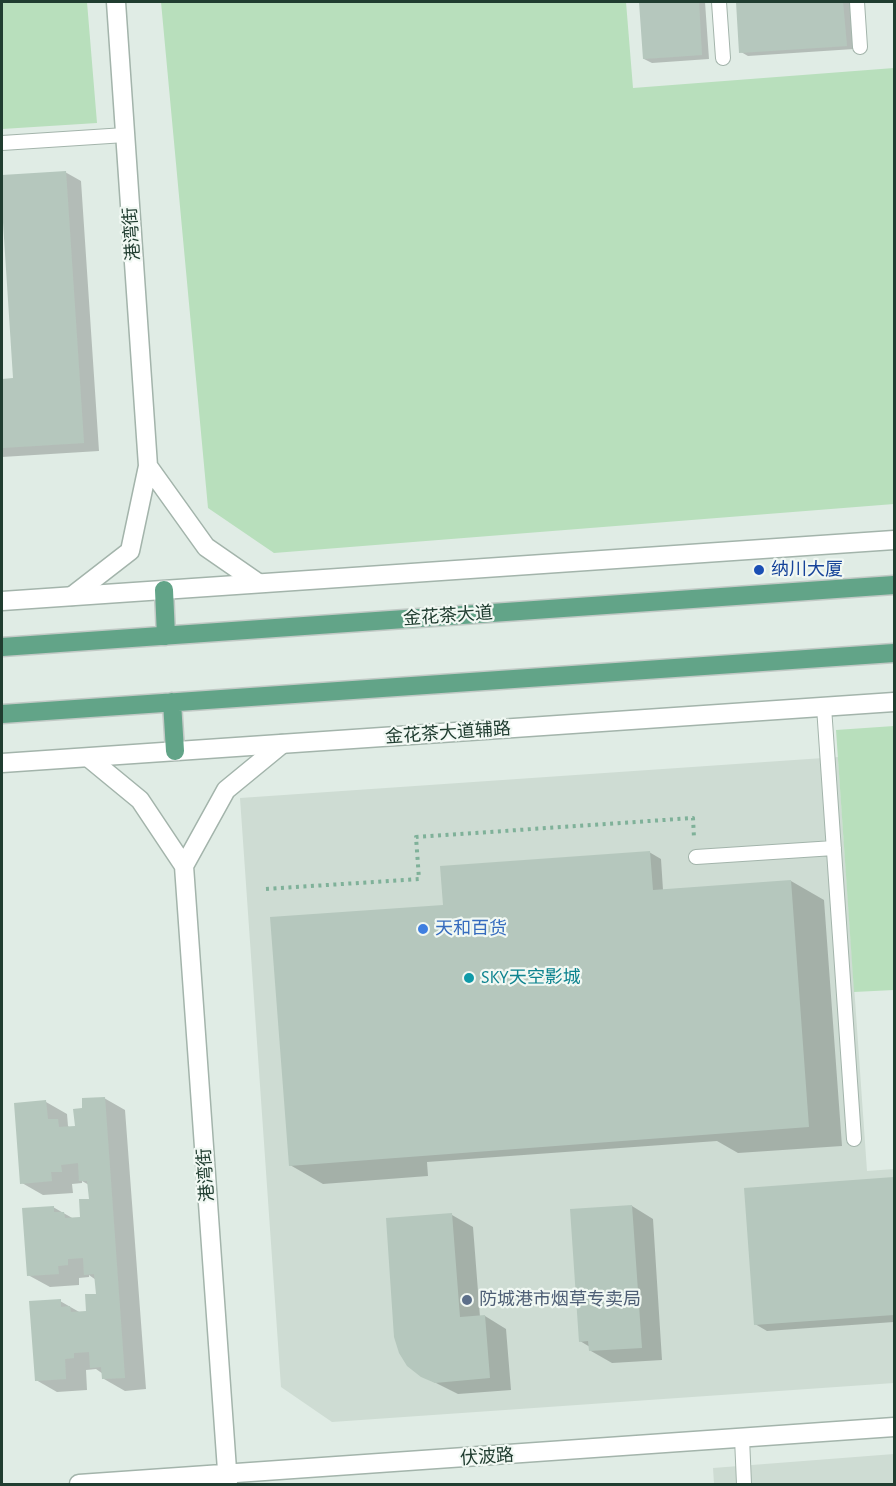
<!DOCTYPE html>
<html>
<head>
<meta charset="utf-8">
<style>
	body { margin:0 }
	#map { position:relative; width:896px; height:1486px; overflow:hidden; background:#e0ece5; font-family:"Alegreya Sans",sans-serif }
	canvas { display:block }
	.frame { position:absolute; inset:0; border:3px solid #203d30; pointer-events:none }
</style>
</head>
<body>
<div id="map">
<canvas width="896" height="1486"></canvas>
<div class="frame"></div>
</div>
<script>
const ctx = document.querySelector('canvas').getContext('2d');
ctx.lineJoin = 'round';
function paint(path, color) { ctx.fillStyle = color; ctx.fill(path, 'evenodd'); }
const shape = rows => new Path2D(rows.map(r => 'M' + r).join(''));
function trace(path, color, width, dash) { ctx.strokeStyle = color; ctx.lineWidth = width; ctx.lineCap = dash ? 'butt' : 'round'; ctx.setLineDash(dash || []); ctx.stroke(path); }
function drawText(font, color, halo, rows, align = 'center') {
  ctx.font = font + ' "Alegreya Sans","Noto Sans SC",sans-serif'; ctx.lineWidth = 4.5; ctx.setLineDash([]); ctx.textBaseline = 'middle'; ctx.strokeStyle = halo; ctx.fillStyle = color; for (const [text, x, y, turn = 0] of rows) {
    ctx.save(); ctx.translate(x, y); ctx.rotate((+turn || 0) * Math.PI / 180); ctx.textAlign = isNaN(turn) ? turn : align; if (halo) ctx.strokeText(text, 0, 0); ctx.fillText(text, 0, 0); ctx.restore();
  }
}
const built = shape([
	[838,757,867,1171,894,1169,894,1383,332,1422,281,1387,240,798],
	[894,1454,894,1484,714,1484,713,1468]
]);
const green = shape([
	[2,2,87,2,97,123,2,129],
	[161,2,626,2,633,88,894,68,894,504,274,553,208,508],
	[894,726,894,990,854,992,836,730]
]);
const shadow = shape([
	[640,2,705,2,709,59,652,63,644,59],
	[737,2,850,2,854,49,748,56,741,52],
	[65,172,81,181,99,451,2,457,2,380,15,379,2,177],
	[649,852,661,859,663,890,791,881,824,900,842,1146,738,1153,717,1141,427,1162,428,1176,323,1184,290,1165,445,906],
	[104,1098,125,1110,146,1389,125,1391,104,1379,103,1374,96,1369,86,1370,87,1390,57,1392,36,1380,60,1301,81,1313,88,1312,97,1295,96,1280,89,1275,89,1277,79,1278,79,1285,50,1287,28,1275,53,1207,74,1219,81,1218,90,1200,89,1185,82,1181,82,1183,72,1184,73,1193,43,1195,22,1183,46,1102,67,1114,68,1126,70,1128,76,1127,84,1109],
	[894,1179,894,1322,767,1331,755,1324,746,1189],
	[632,1206,653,1219,662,1360,612,1363,591,1351,590,1347,580,1341],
	[452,1215,473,1227,480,1317,485,1316,506,1329,511,1390,458,1394,422,1376]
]);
const building = shape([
	[639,2,699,2,702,55,643,59],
	[736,2,843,2,847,46,739,53],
	[66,171,84,443,2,448,2,379,13,378,2,207,2,175],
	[650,851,653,890,791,880,809,1127,289,1166,270,917,443,905,440,866],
	[105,1097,125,1378,102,1379,101,1367,90,1368,89,1352,74,1353,74,1358,65,1359,66,1379,35,1381,29,1301,61,1299,61,1307,70,1306,71,1312,86,1311,85,1294,96,1294,94,1274,84,1275,83,1258,68,1259,68,1265,58,1266,59,1274,27,1276,22,1208,54,1206,54,1212,64,1212,65,1218,80,1217,79,1199,89,1199,87,1181,79,1181,78,1163,61,1165,62,1172,51,1172,52,1181,20,1184,14,1103,46,1100,48,1119,58,1119,59,1127,75,1126,73,1109,82,1108,82,1098],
	[894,1177,894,1315,754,1325,744,1188],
	[632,1205,642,1348,589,1351,588,1341,579,1342,570,1209],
	[452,1213,460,1317,485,1315,490,1378,435,1383,421,1377,407,1366,399,1353,394,1337,386,1218]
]);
const path = shape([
	[266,889,419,879,416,837,693,818,694,838]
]);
const service = shape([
	[719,2,723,58],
	[857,2,860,47],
	[2,143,125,135],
	[824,707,854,1139],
	[696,857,834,848],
	[742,1438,744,1484]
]);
const minor = shape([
	[148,466,206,547,258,583],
	[72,596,130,551,148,466,116,2],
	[89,758,140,800,184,866,228,1484],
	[184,866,226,790,282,744],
	[79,1484,894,1427]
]);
const tertiary = shape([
	[2,601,894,540],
	[2,763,894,702]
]);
const primary = shape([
	[164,590,166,636],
	[2,647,894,585],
	[172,702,175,751],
	[2,714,894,653]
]);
const markers = [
	[759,570,6,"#1a4fb4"],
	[423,929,6,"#3f7fe0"],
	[469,978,6,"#0f9aa8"],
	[467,1300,6,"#5c6f8a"]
];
const streetNames = [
	["港湾街",132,234,-94],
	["金花茶大道",448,616,-4],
	["金花茶大道辅路",448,733,-4],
	["港湾街",206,1175,-94],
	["伏波路",487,1457,-4]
];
const transitNames = [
	["纳川大厦",771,570]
];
const shopNames = [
	["天和百货",435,929]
];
const cultureNames = [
	["SKY天空影城",481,978]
];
const serviceNames = [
	["防城港市烟草专卖局",479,1300]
];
paint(built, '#cedcd3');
paint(green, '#b8dfbc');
paint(shadow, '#0003');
paint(building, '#b5c7bd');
trace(service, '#a3b4ab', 16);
trace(minor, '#a3b4ab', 21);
trace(tertiary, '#a3b4ab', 21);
trace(primary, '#c1c9c5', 21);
trace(path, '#7fb199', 4, [3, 4.5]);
trace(service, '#fff', 14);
trace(minor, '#fff', 18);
trace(tertiary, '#fff', 18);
trace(primary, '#62a488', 18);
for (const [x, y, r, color] of markers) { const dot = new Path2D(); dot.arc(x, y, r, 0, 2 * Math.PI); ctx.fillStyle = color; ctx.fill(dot); trace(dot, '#f1f8f3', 2); }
drawText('18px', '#203d30', '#f1f8f3', streetNames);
drawText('18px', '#164399', '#f1f8f3', transitNames, 'left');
drawText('18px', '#366cbe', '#f1f8f3', shopNames, 'left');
drawText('18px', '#0d838f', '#f1f8f3', cultureNames, 'left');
drawText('18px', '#4e5e75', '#f1f8f3', serviceNames, 'left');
</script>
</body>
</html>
